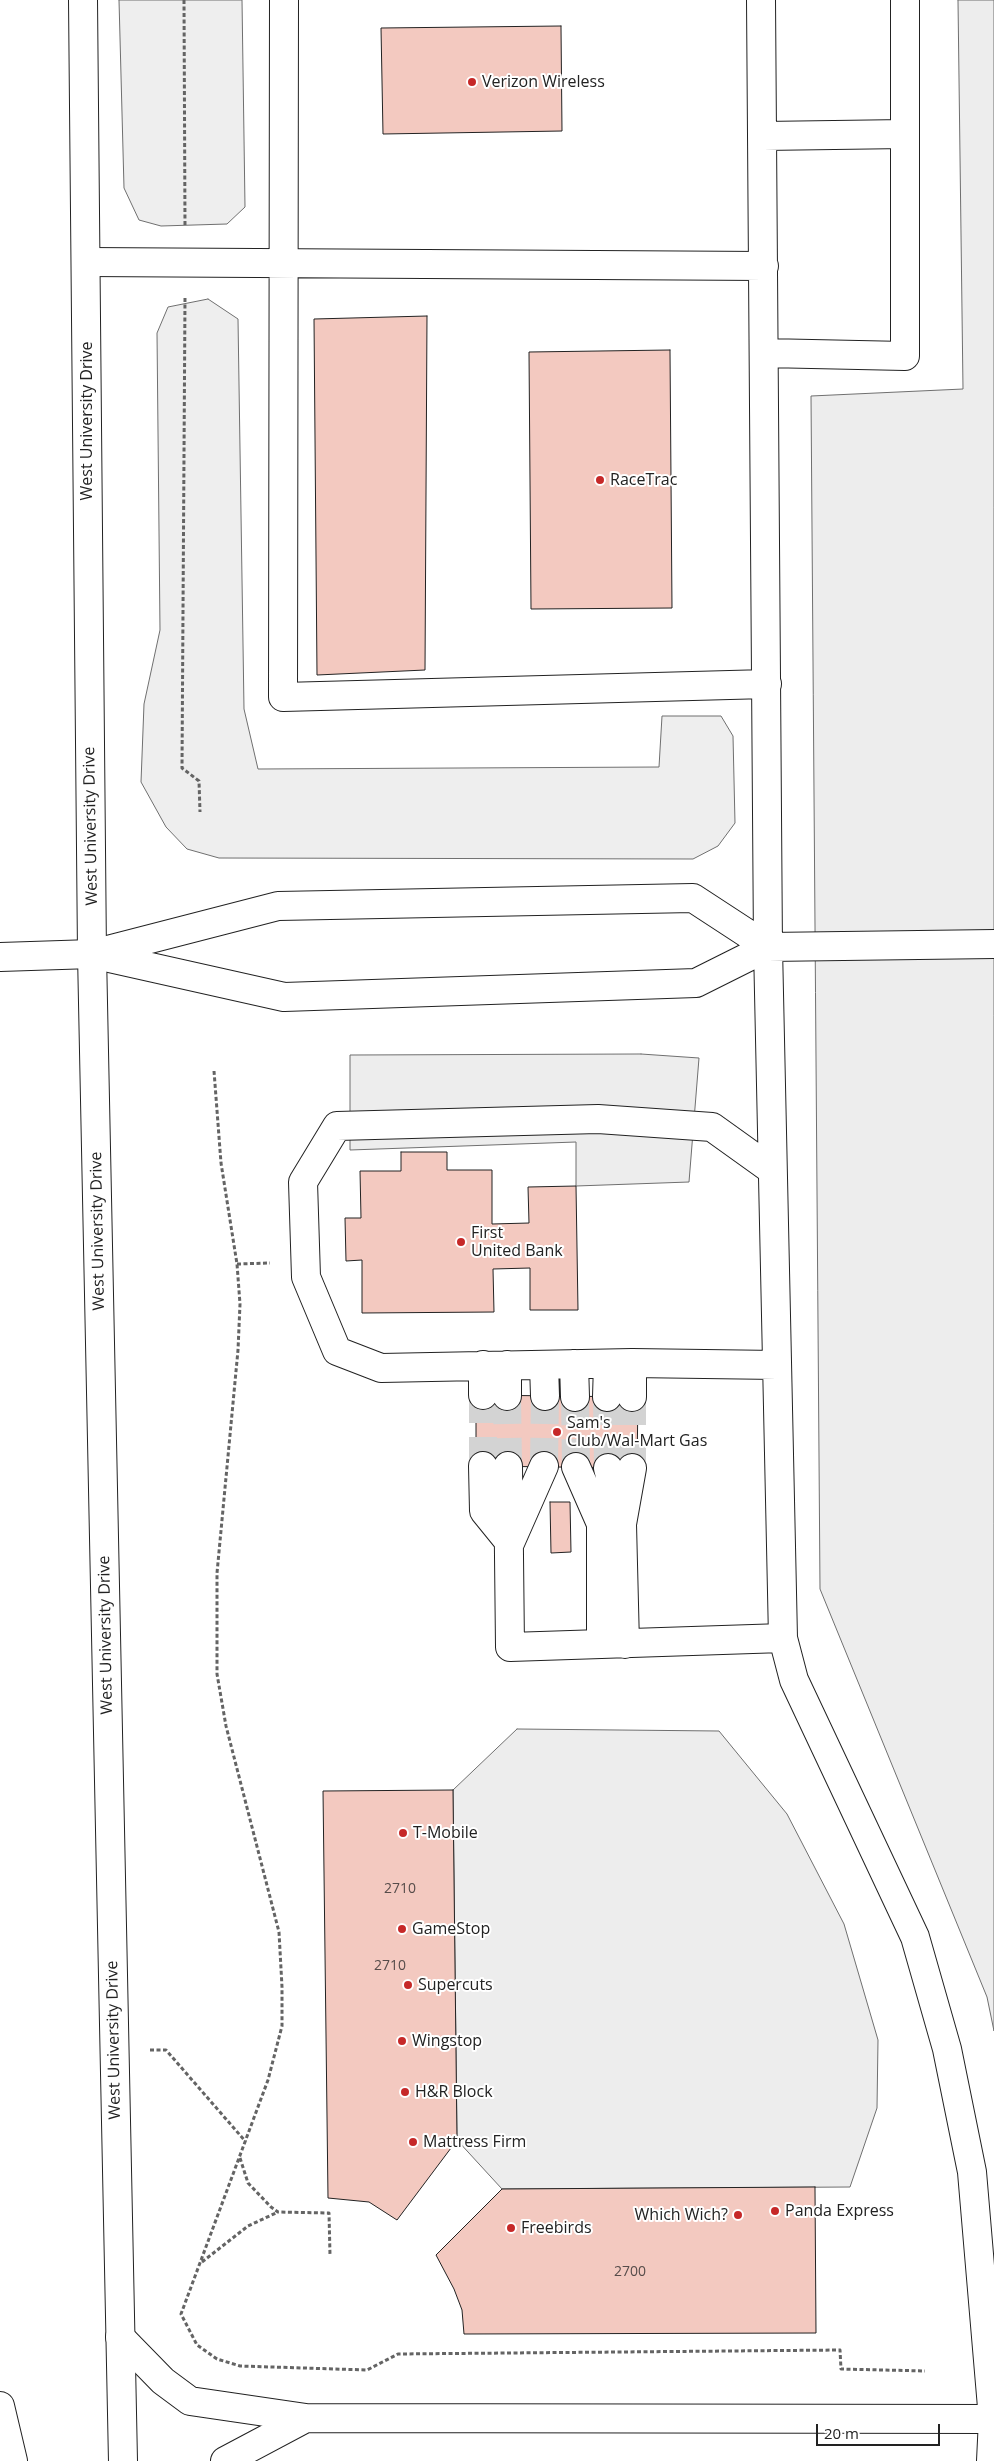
<!DOCTYPE html>
<html>
<head>
<meta charset="utf-8">
<style>
	body { margin:0 }
	#map { position:relative; width:994px; height:2461px; overflow:hidden; background:#fff; font-family:"Open Sans",sans-serif }
	canvas { display:block }
	.scale { position:absolute; left:816px; top:2424px; width:124px; height:22px; box-sizing:border-box; border:2px solid #222; border-top:0; padding-left:6px; font-size:15px; line-height:18px; white-space:nowrap; color:#222; -webkit-text-stroke:4px #fff; paint-order:stroke }
</style>
</head>
<body>
<div id="map">
<canvas width="994" height="2461"></canvas>
<div class="scale">20 m</div>
</div>
<script>
const ctx = document.querySelector('canvas').getContext('2d');
ctx.lineJoin = 'round';
function paint(path, color) { ctx.fillStyle = color; ctx.fill(path, 'evenodd'); }
const shape = rows => new Path2D(rows.map(r => 'M' + r).join(''));
function trace(path, color, width, dash) { ctx.strokeStyle = color; ctx.lineWidth = width; ctx.lineCap = dash ? 'butt' : 'round'; ctx.setLineDash(dash || []); ctx.stroke(path); }
function drawText(font, color, halo, rows, align = 'center') {
  ctx.font = font + ' "Open Sans",sans-serif'; ctx.lineWidth = 4; ctx.setLineDash([]); ctx.textBaseline = 'middle'; ctx.strokeStyle = halo; ctx.fillStyle = color; for (const [text, x, y, turn = 0] of rows) {
    ctx.save(); ctx.translate(x, y); ctx.rotate((+turn || 0) * Math.PI / 180); ctx.textAlign = isNaN(turn) ? turn : align; if (halo) ctx.strokeText(text, 0, 0); ctx.fillText(text, 0, 0); ctx.restore();
  }
}
const green = shape([
	[119,0,242,0,245,207,227,224,161,226,139,220,124,188,119,0],
	[208,299,238,319,244,709,258,769,659,767,662,716,721,716,733,736,735,823,718,846,693,859,219,858,187,849,166,827,141,782,144,704,160,630,157,333,168,307,208,299]
]);
const parking = shape([
	[958,0,994,0,994,2031,987,1997,820,1589,811,396,963,389,958,0],
	[641,1054,699,1058,689,1182,576,1186,576,1142,350,1150,350,1055,641,1054],
	[517,1729,719,1731,787,1814,844,1924,878,2040,877,2108,850,2187,502,2189,457,2140,453,1790,517,1729]
]);
const building = shape([
	[561,26,562,131,383,134,381,28,561,26],
	[427,316,425,670,317,675,314,319,427,316],
	[670,350,672,608,531,609,529,352,670,350],
	[401,1152,447,1152,447,1170,492,1170,492,1224,529,1223,528,1187,576,1186,578,1310,530,1310,530,1268,493,1269,494,1312,362,1313,362,1260,346,1261,345,1218,361,1218,360,1171,401,1171,401,1152],
	[476,1395,638,1397,637,1468,476,1466,476,1395],
	[550,1502,570,1502,571,1552,551,1553,550,1502],
	[453,1790,457,2140,397,2220,369,2202,328,2198,323,1791,453,1790],
	[815,2187,816,2333,464,2334,462,2310,454,2289,436,2255,502,2189,815,2187]
]);
const minorTunnel = shape([
	[483,1395,483,1466],
	[507,1396,508,1466],
	[575,1397,576,1467],
	[607,1397,608,1468],
	[632,1397,632,1468],
	[544,1466,545,1396]
]);
const path = shape([
	[184,0,185,227],
	[185,298,182,768,199,781,200,812],
	[214,1071,221,1163,237,1264,240,1304,238,1350,217,1573,217,1674,226,1726,279,1932,282,1987,282,2026,268,2080,181,2314,197,2345,217,2359,240,2366,367,2370,398,2354,840,2350,841,2369,925,2371],
	[237,1264,270,1263],
	[150,2050,166,2050,246,2142],
	[240,2158,248,2183,271,2207,278,2212,329,2213,330,2255],
	[202,2262,248,2226,278,2212]
]);
const minor = shape([
	[284,0,283,697,767,684],
	[761,0,768,947,783,1638,794,1680,915,1937,947,2049,972,2172,993,2419,991,2461],
	[763,136,905,134],
	[87,262,764,266],
	[765,353,905,356,905,0],
	[92,954,284,997,696,983,768,947,994,944],
	[0,957,92,954,278,906,693,898,768,947],
	[772,1170,712,1127,598,1119,337,1126,303,1182,306,1277,337,1351,381,1368,632,1363,777,1365],
	[574,1364,575,1397],
	[483,1365,483,1395],
	[507,1365,507,1396],
	[544,1365,545,1396],
	[607,1397,608,1364],
	[632,1397,632,1363],
	[483,1466,484,1511,510,1543,544,1466],
	[508,1466,510,1647,783,1638],
	[576,1467,601,1524,601,1644],
	[608,1468,620,1515],
	[625,1644,622,1524,632,1468],
	[120,2337,163,2381,190,2401,306,2418,994,2419],
	[225,2461,306,2418]
]);
const major = shape([
	[83,0,92,954,123,2461],
	[0,2406,13,2461]
]);
const markers = [
	[472,82,5,"#c62828"],
	[600,480,5,"#c62828"],
	[461,1242,5,"#c62828"],
	[557,1432,5,"#c62828"],
	[403,1833,5,"#c62828"],
	[402,1929,5,"#c62828"],
	[408,1985,5,"#c62828"],
	[402,2041,5,"#c62828"],
	[405,2092,5,"#c62828"],
	[413,2142,5,"#c62828"],
	[775,2211,5,"#c62828"],
	[738,2215,5,"#c62828"],
	[511,2228,5,"#c62828"]
];
const numberNames = [
	["2710",400,1889],
	["2710",390,1966],
	["2700",630,2272]
];
const poiNames = [
	["Verizon Wireless",482,82],
	["RaceTrac",610,480],
	["First",471,1233],
	["United Bank",471,1251],
	["Sam's",567,1423],
	["Club/Wal-Mart Gas",567,1441],
	["T-Mobile",413,1833],
	["GameStop",412,1929],
	["Supercuts",418,1985],
	["Wingstop",412,2041],
	["H&R Block",415,2092],
	["Mattress Firm",423,2142],
	["Panda Express",785,2211],
	["Which Wich?",728,2215,"right"],
	["Freebirds",521,2228]
];
const streetNames = [
	["West University Drive",87,421,-90],
	["West University Drive",91,826,-91],
	["West University Drive",98,1231,-91],
	["West University Drive",106,1635,-91],
	["West University Drive",114,2040,-91]
];
paint(green, '#eee');
trace(green, '#6f6f6f', 1);
paint(parking, '#ededed');
trace(parking, '#6f6f6f', 1);
paint(building, '#f3c9c0');
trace(building, '#222', 1);
trace(minorTunnel, '#d3d3d3', 28, [28, 14]);
trace(minor, '#222', 30);
trace(major, '#222', 30);
trace(path, '#646464', 3, [4, 2.5]);
trace(minor, '#fff', 28);
trace(major, '#fff', 28);
for (const [x, y, r, color] of markers) { const dot = new Path2D(); dot.arc(x, y, r, 0, 2 * Math.PI); ctx.fillStyle = color; ctx.fill(dot); trace(dot, '#fff', 2); }
drawText('14px', '#564c4a', null, numberNames);
drawText('16px', '#222', '#fff', poiNames, 'left');
drawText('16px', '#222', '#fff', streetNames);
</script>
</body>
</html>
